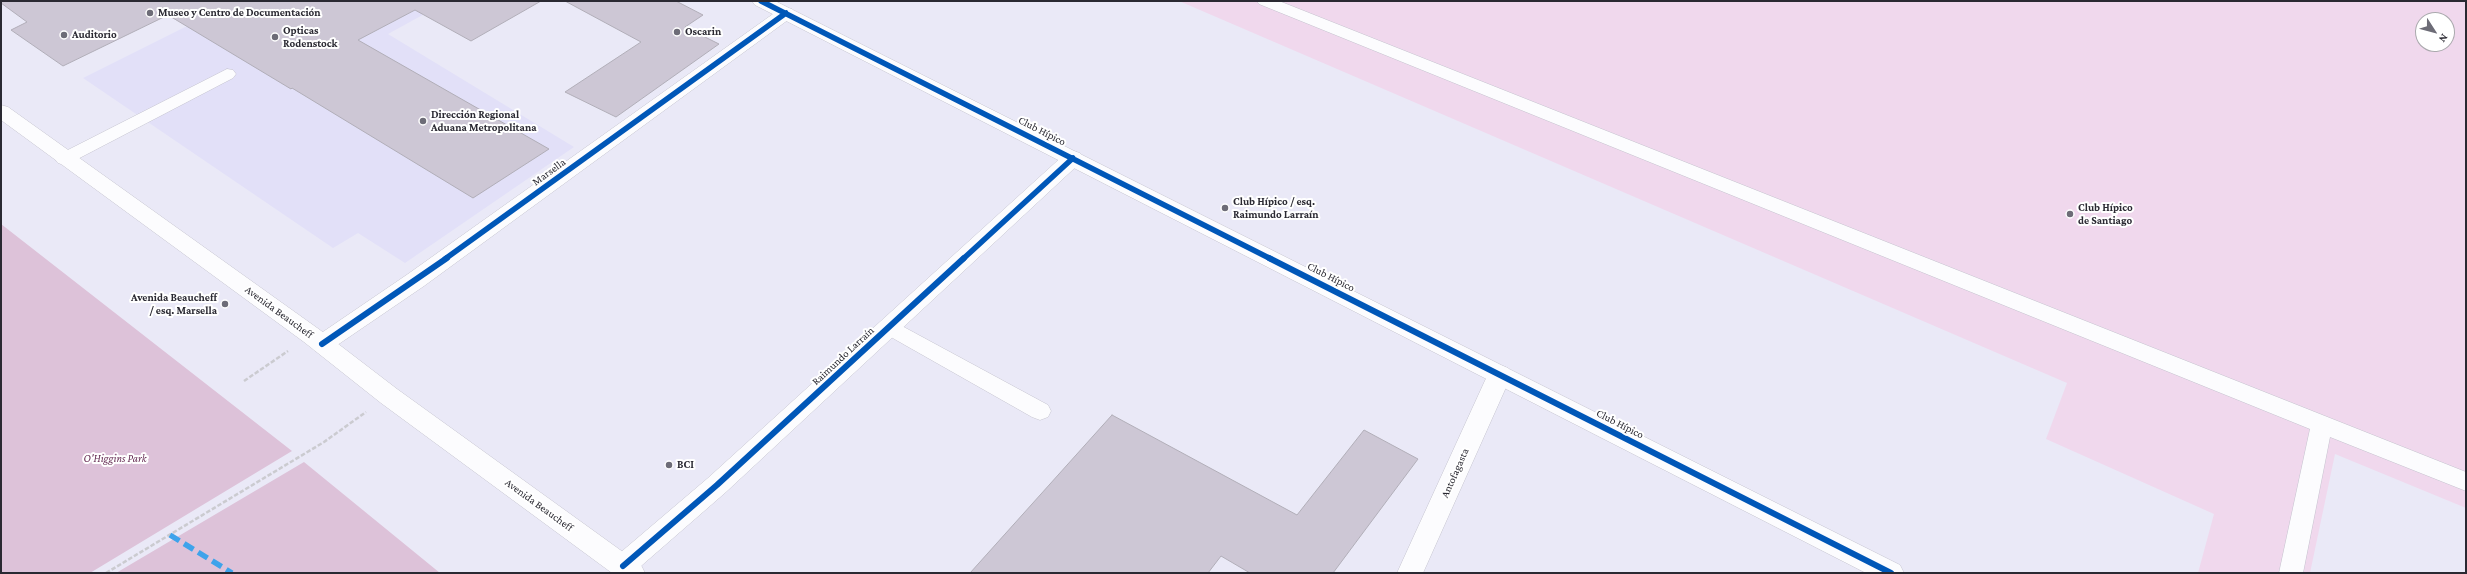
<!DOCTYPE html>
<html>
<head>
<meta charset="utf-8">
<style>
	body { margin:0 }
	#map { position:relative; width:2467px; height:574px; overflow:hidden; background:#eae9f7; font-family:"Crimson Pro",serif }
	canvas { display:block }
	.frame { position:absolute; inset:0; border:2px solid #2a2932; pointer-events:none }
	.north { position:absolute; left:2415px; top:12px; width:40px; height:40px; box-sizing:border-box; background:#fff; border:1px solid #aaa9ad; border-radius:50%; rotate:126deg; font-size:11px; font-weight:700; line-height:16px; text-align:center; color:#2a2932 }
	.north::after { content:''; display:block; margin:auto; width:14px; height:18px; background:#6d6c77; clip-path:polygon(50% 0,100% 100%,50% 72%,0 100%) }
</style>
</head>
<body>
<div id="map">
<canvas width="2467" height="574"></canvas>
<div class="frame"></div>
<div class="north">N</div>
</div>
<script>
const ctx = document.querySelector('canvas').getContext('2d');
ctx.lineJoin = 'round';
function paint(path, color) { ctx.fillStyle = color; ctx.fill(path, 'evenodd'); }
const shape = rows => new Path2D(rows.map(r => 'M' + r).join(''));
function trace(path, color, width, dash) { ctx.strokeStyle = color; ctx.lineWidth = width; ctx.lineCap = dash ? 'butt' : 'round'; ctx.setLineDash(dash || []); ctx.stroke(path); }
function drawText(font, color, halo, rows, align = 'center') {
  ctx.font = font + ' "Crimson Pro",serif'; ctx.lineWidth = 4; ctx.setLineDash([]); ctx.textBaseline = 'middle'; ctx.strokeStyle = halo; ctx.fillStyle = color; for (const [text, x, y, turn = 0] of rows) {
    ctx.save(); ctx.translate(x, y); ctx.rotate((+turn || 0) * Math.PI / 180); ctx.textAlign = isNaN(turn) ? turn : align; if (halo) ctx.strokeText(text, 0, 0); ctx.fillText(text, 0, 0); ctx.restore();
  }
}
const built = shape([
	[237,1,448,1,388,34,574,147,405,263,358,233,333,248,83,78]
]);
const green = shape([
	[1179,1,2466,1,2466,508,2335,454,2310,573,2198,573,2214,514,2046,439,2067,383],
	[2423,20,2447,20,2447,44,2423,44]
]);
const forest = shape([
	[1,224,292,451,90,573,1,573],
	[304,462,440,573,116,573]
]);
const building = shape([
	[1,1,541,1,471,41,415,10,358,40,549,149,473,198,292,88,291,89,168,15,63,66,11,30,27,22,1,3,1,1],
	[565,1,676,1,703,15,685,27,719,44,616,117,565,92,641,42,565,1],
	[1112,415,1297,515,1364,430,1418,459,1333,573,1250,573,1221,556,1208,573,970,573,1112,415]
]);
const path = shape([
	[244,381,288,351],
	[106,573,324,442,366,412]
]);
const lane = shape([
	[1257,1,1279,1,2466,472,2466,491,2330,437,2303,573,2279,573,2310,429,1259,4,1257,1],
	[227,69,233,70,236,74,233,78,70,163,64,165,58,163,55,159,58,155,227,69],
	[889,319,1048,405,1051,411,1048,417,1040,420,1032,417,882,332,879,327,882,322,889,319]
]);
const street = shape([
	[786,8,792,9,795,13,792,17,424,286,330,350,322,353,314,350,311,344,314,338,408,274,780,9,786,8],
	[1073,151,1080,153,1083,158,1080,163,726,492,633,573,613,573,610,566,614,558,708,478,1066,153,1073,151],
	[1500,365,1508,368,1512,374,1423,573,1397,573,1488,374,1492,368,1500,365]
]);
const secondary = shape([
	[752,1,775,1,1900,565,1904,573,1866,573,755,5,752,1],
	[1,105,8,107,320,330,397,389,641,565,645,573,612,573,381,403,304,342,1,120,1,105]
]);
const quiet = shape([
	[170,535,232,573]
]);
const cyclewayFar1 = shape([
	[761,1,1271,259],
	[445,259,786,13],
	[963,259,1073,158]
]);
const cycleway = shape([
	[1269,258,1891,573],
	[322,344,447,258],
	[623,566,717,485,964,258]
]);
const markers = [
	[150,13,4,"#6d6c77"],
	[677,32,4,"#6d6c77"],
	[64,35,4,"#6d6c77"],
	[275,37,4,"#6d6c77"],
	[423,121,4,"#6d6c77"],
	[1225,208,4,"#6d6c77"],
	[2070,214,4,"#6d6c77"],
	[225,304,4,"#6d6c77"],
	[669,465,4,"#6d6c77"]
];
const poiNames = [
	["Museo y Centro de Documentación",158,13],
	["Opticas",283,31],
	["Rodenstock",283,44],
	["Oscarin",685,32],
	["Auditorio",72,35],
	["Dirección Regional",431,115],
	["Aduana Metropolitana",431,128],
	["Club Hípico / esq.",1233,202],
	["Raimundo Larraín",1233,215],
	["Club Hípico",2078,208],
	["de Santiago",2078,221],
	["Avenida Beaucheff",217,298,"right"],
	["/ esq. Marsella",217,311,"right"],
	["BCI",677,465]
];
const streetNames = [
	["Club Hípico",1042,131,27],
	["Marsella",549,172,-36],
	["Club Hípico",1331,277,27],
	["Avenida Beaucheff",279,312,36],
	["Raimundo Larraín",843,356,-43],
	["Club Hípico",1620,424,27],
	["Antofagasta",1455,473,-66],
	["Avenida Beaucheff",539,505,36]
];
const parkNames = [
	["O'Higgins Park",115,459]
];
paint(built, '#e2e0f8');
paint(green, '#f0d8ed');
paint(forest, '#ddc2d9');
paint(building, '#cdc7d5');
trace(building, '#b1aeb8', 1);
trace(lane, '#c5c4cf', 1);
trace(street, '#c5c4cf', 1);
trace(secondary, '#c5c4cf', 1);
trace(path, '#cbcbd0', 2.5, [4.5, 2]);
paint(lane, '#fcfcfe');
paint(street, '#fcfcfe');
paint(secondary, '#fcfcfe');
trace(quiet, '#3ea3eb', 5.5, [11, 5.5]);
trace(cyclewayFar1, '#0057b8', 5.5);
trace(cycleway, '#0057b8', 6);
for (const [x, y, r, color] of markers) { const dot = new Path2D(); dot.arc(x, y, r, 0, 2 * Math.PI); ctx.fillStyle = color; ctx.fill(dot); trace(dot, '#fff', 1.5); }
drawText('bold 11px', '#2a2932', '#fff', poiNames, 'left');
drawText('11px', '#2a2932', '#fff', streetNames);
drawText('italic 11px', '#662d54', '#fff', parkNames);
</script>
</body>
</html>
